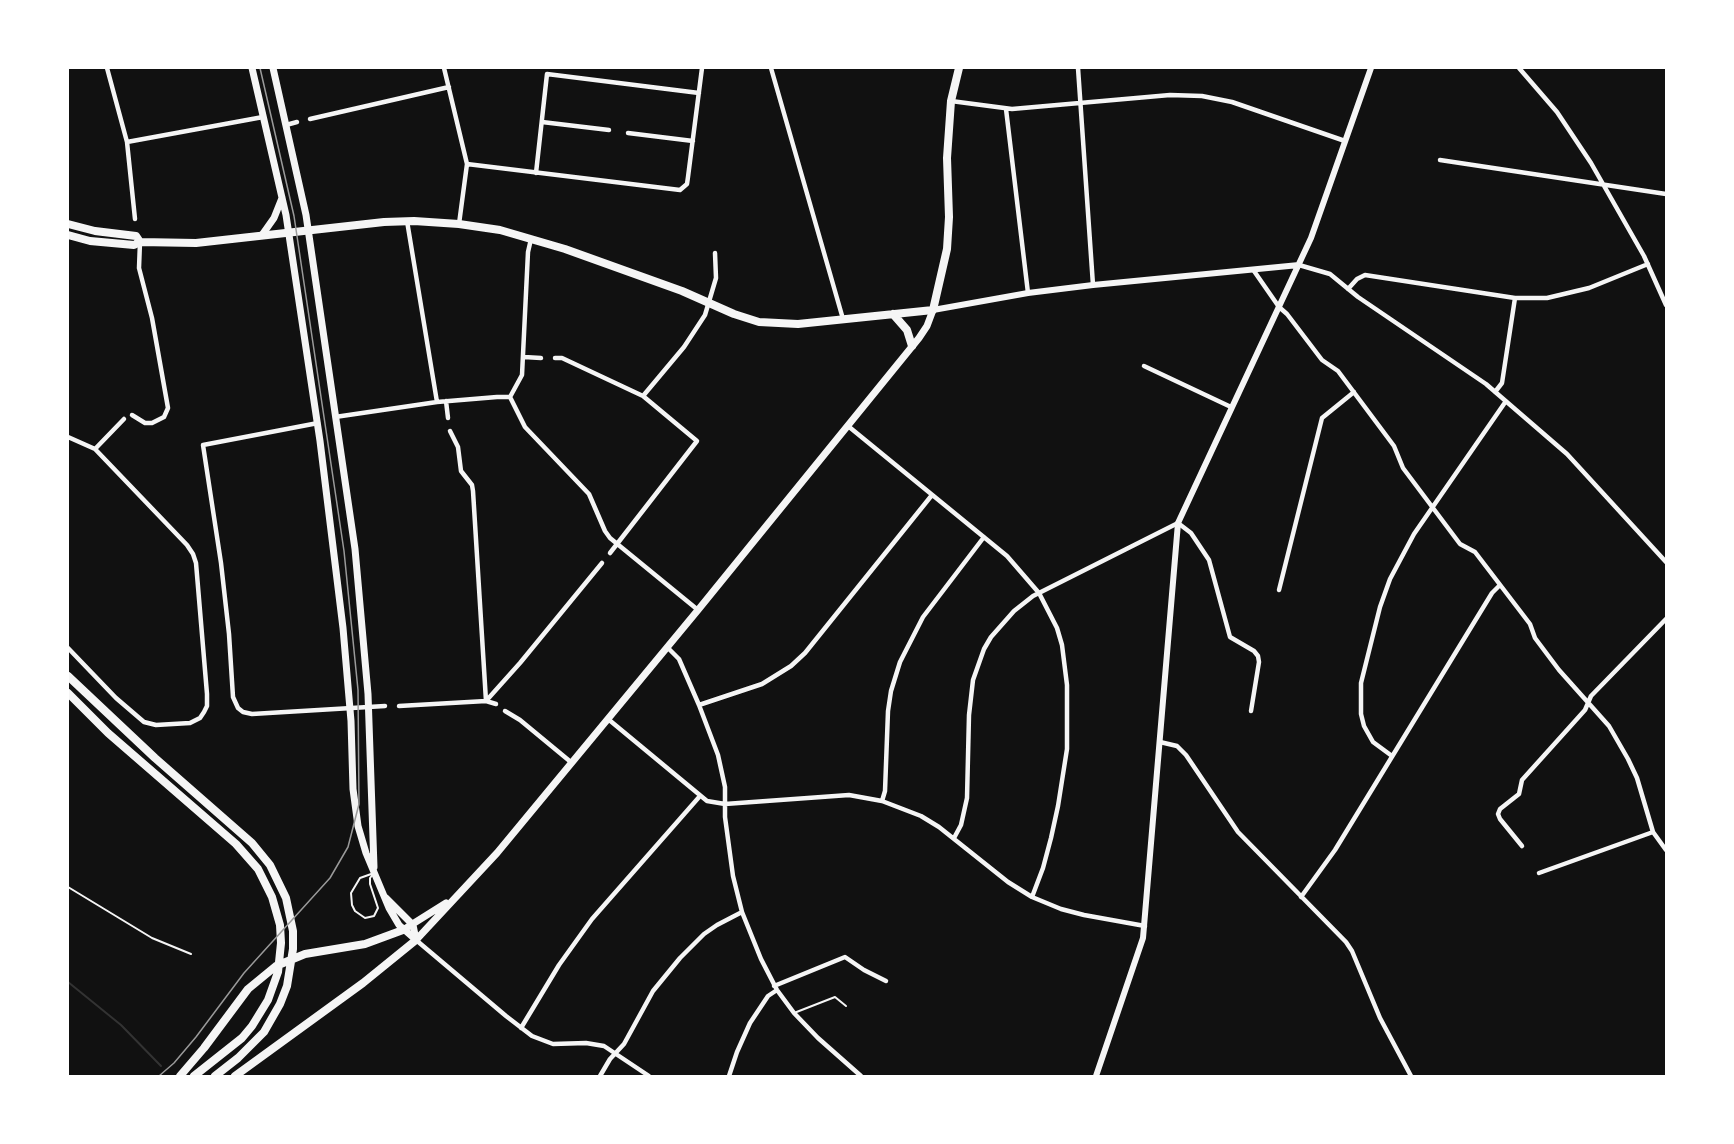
<!DOCTYPE html>
<html>
<head>
<meta charset="utf-8">
<style>
	body { margin:0 }
	#map { position:relative; width:1734px; height:1144px; overflow:hidden; background:#111; font-family:Inter,sans-serif }
	canvas { display:block }
	.frame { position:absolute; inset:0; border:69px solid #fff; pointer-events:none }
</style>
</head>
<body>
<div id="map">
<canvas width="1734" height="1144"></canvas>
<div class="frame"></div>
</div>
<script>
const ctx = document.querySelector('canvas').getContext('2d');
ctx.lineJoin = 'round';
const shape = rows => new Path2D(rows.map(r => 'M' + r).join(''));
function trace(path, color, width, dash) { ctx.strokeStyle = color; ctx.lineWidth = width; ctx.lineCap = dash ? 'butt' : 'round'; ctx.setLineDash(dash || []); ctx.stroke(path); }
const stream = shape([
	[68,982,121,1025,161,1066]
]);
const service = shape([
	[374,873,370,878,370,884,378,908,374,916,365,918,355,911,352,905,351,893,360,878,374,873],
	[68,887,152,938,191,954],
	[794,1013,835,997,846,1006]
]);
const minor = shape([
	[107,68,127,142,135,219],
	[444,68,467,164,459,224],
	[771,68,843,319],
	[1078,68,1093,285],
	[1519,68,1557,112,1591,163,1644,256,1666,305],
	[951,101,1012,109,1170,95,1202,96,1232,102,1345,141],
	[1006,109,1028,293],
	[310,119,449,87],
	[542,122,609,130],
	[286,125,297,122],
	[628,133,693,141],
	[127,142,263,117],
	[1440,160,1666,194],
	[467,164,680,190,687,184,688,177,702,68],
	[536,173,547,74,699,93],
	[407,221,437,402],
	[1299,265,1330,274,1358,297,1486,384,1567,454,1666,562],
	[1254,271,1279,307,1287,314,1322,360,1338,371,1394,446,1403,468,1460,544,1475,552,1530,624,1535,638,1559,670,1609,726,1628,759,1637,778,1653,832,1666,850],
	[1348,289,1357,279,1365,275,1515,298,1547,298,1589,288,1648,264],
	[524,357,541,358],
	[555,358,562,358,643,396],
	[1144,366,1231,407],
	[1495,392,1502,383,1515,298],
	[510,397,522,375,528,252,531,239],
	[446,401,448,418],
	[132,415,145,423,152,423,164,417,168,408,152,318,139,268,140,242],
	[335,417,437,402,497,397,510,397,525,427,589,494,605,531,610,538,698,610],
	[318,423,203,445,221,563,229,634,233,697,238,708,243,712,252,714,385,706],
	[848,426,1007,556,1039,593,1057,628,1062,645,1067,685,1067,749,1058,806,1051,838,1043,868,1032,897],
	[450,431,458,447,461,471,472,485,473,491,486,701],
	[68,437,95,449,187,545,193,554,196,563,207,694,207,706,204,712,200,718,190,723,156,725,144,722,116,698,68,648],
	[95,449,124,419],
	[610,553,697,441,643,396,684,347,705,315,716,278,715,253],
	[1279,590,1322,418,1354,392],
	[667,647,679,659,699,705,718,755,725,787,725,817,733,876,742,912,761,959,777,990,794,1013,818,1038,861,1076],
	[486,701,520,663,602,563],
	[699,705,762,684,791,666,805,653,932,495],
	[399,706,486,701,496,704],
	[505,711,520,720,572,763],
	[608,719,707,801,725,804,849,795,882,801,921,816,939,827,1008,882,1032,897,1061,909,1084,915,1145,926],
	[1160,742,1177,746,1186,755,1238,832,1346,942,1352,951,1380,1018,1411,1076],
	[1392,756,1373,742,1364,726,1361,714,1361,683,1380,607,1390,579,1414,534,1506,401],
	[882,801,885,791,888,711,891,691,900,662,923,617,984,537],
	[954,838,961,825,967,798,969,715,973,680,984,649,991,637,1014,611,1033,596,1178,523,1191,533,1209,560,1230,637,1254,651,1258,656,1259,662,1251,711],
	[1522,846,1500,819,1498,814,1500,809,1519,794,1522,780,1585,710,1591,696,1666,619],
	[1539,873,1653,832],
	[1301,897,1335,850,1492,593,1500,585],
	[416,940,506,1016,532,1036,553,1044,586,1043,604,1046,649,1076],
	[774,986,845,957,864,970,886,981],
	[521,1028,559,965,592,919,700,796],
	[600,1076,610,1059,624,1044,653,991,680,958,704,934,717,925,742,912],
	[729,1076,737,1052,750,1023,768,996,777,990]
]);
const tertiary = shape([
	[933,310,1028,293,1093,285,1299,265],
	[1096,1076,1143,938,1178,523,1311,238,1371,68]
]);
const secondary = shape([
	[252,68,286,215,320,441,343,628,351,721,353,789,358,826,366,853,389,908,399,925,416,940],
	[273,68,306,215,355,549,368,694,374,867],
	[262,235,274,218,282,198],
	[386,898,413,925,416,940],
	[403,930,446,903],
	[416,940,497,853,698,610,919,338,927,326,933,310]
]);
const primary = shape([
	[68,224,95,231,136,236,140,242],
	[68,235,90,241,134,245,140,242,196,243,384,222,414,221,459,224,500,230,565,249,682,291,734,314,759,322,798,324,933,310,947,249,949,217,947,158,951,101,959,68],
	[893,314,907,330,912,346],
	[68,676,155,758,252,843,270,865,286,898,293,931,293,949,287,986,280,1004,264,1032,238,1058,215,1076],
	[68,693,108,733,236,844,258,869,272,897,280,925,281,943,278,972,268,1000,252,1026,242,1038,194,1076],
	[180,1076,204,1048,248,989,276,966,305,954,365,944,403,930],
	[235,1076,363,983,416,940]
]);
const tram = shape([
	[159,1076,174,1063,196,1037,244,973,330,878,348,847,359,804,358,690,344,551,294,216,260,68]
]);
trace(stream, '#333', 2);
trace(service, '#f5f5f5', 2);
trace(minor, '#f5f5f5', 4.5);
trace(tertiary, '#f5f5f5', 6);
trace(secondary, '#f5f5f5', 7);
trace(primary, '#f5f5f5', 8);
trace(tram, '#9a9a9a', 1.5);
</script>
</body>
</html>
